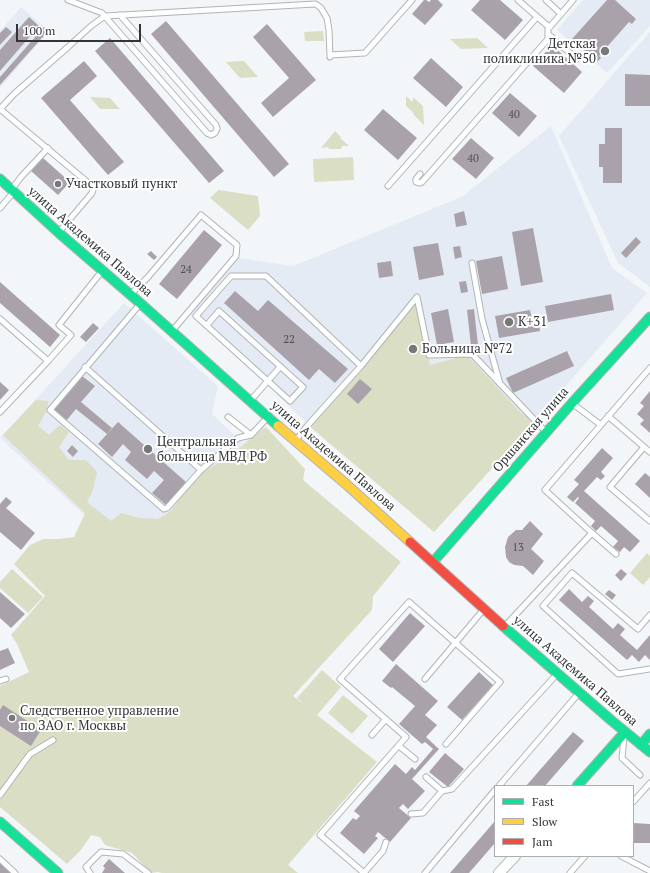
<!DOCTYPE html>
<html>
<head>
<meta charset="utf-8">
<style>
	body { margin:0 }
	#map { position:relative; width:650px; height:873px; overflow:hidden; background:#f3f6f9; font-family:"PT Serif",serif }
	canvas { display:block }
	.legend { position:absolute; left:494px; top:785px; width:140px; height:72px; box-sizing:border-box; background:#fff; border:1px solid #adaeaf; margin:0; padding:5px 7px; list-style:none; font-size:12px; color:#323436 }
	.legend li { display:flex; align-items:center; gap:8px; height:20px }
	.legend b { width:20px; border:1px solid #adaeaf }
	.scale { position:absolute; left:16px; top:24px; width:125px; height:18px; box-sizing:border-box; border:2px solid #323436; border-top:0; padding-left:5px; font-size:12px; line-height:14px; white-space:nowrap; color:#323436; -webkit-text-stroke:3px #fff; paint-order:stroke }
</style>
</head>
<body>
<div id="map">
<canvas width="650" height="873"></canvas>
<ul class="legend">
<li><b style="height:5px;background:#16e098"></b>Fast</li>
<li><b style="height:5px;background:#ffcf43"></b>Slow</li>
<li><b style="height:5px;background:#f24e42"></b>Jam</li>
</ul>
<div class="scale">100 m</div>
</div>
<script>
const ctx = document.querySelector('canvas').getContext('2d');
ctx.lineJoin = 'round';
function paint(path, color) { ctx.fillStyle = color; ctx.fill(path, 'evenodd'); }
const shape = rows => new Path2D(rows.map(r => 'M' + r).join(''));
function trace(path, color, width, dash) { ctx.strokeStyle = color; ctx.lineWidth = width; ctx.lineCap = dash ? 'butt' : 'round'; ctx.setLineDash(dash || []); ctx.stroke(path); }
function drawText(font, color, halo, rows, align = 'center') {
  ctx.font = font + ' "PT Serif",serif'; ctx.lineWidth = 4; ctx.setLineDash([]); ctx.textBaseline = 'middle'; ctx.strokeStyle = halo; ctx.fillStyle = color; for (const [text, x, y, turn = 0] of rows) {
    ctx.save(); ctx.translate(x, y); ctx.rotate((+turn || 0) * Math.PI / 180); ctx.textAlign = isNaN(turn) ? turn : align; if (halo) ctx.strokeText(text, 0, 0); ctx.fillText(text, 0, 0); ctx.restore();
  }
}
const built = shape([
	[583,0,650,0,650,26,607,73,557,30],
	[21,7,49,31,0,88,0,31],
	[650,32,650,287,618,263,559,136],
	[551,126,612,268,647,293,535,421,434,532,308,425,266,383,190,315,239,258,293,266,437,207,463,196],
	[124,303,218,386,212,414,243,443,251,435,263,427,290,456,165,589,0,438]
]);
const green = shape([
	[323,31,324,41,305,41,304,32],
	[477,38,488,48,461,49,450,39],
	[244,61,258,77,240,78,226,62],
	[406,96,413,102,413,97,423,106,424,125,414,115,413,112,406,106],
	[90,97,110,98,120,109,100,109],
	[335,131,341,137,340,138,349,146,342,146,341,149,329,149,328,147,321,148],
	[353,157,354,180,314,182,313,159],
	[219,190,258,196,260,216,248,230,210,198,215,193],
	[417,299,430,365,467,355,522,414,535,421,434,532,308,425],
	[36,400,49,401,45,414,38,426,49,435,60,425,69,432,59,447,69,460,86,460,97,472,93,490,87,502,111,521,121,513,140,518,158,519,171,511,193,479,232,454,266,427,305,469,303,480,401,562,373,596,372,610,293,696,306,706,297,698,322,670,341,687,317,715,377,762,288,865,298,873,162,873,158,872,151,873,132,853,105,845,100,837,91,835,81,850,67,864,0,807,0,686,29,672,17,644,11,635,45,596,14,564,30,545,43,539,59,539,74,537,85,513,3,435],
	[647,553,650,556,650,577,643,585,630,573],
	[12,569,43,597,28,613,0,588,0,582],
	[343,695,368,716,352,734,328,713]
]);
const building = shape([
	[424,0,426,0,429,2,431,0,438,0,443,5,425,25,412,14],
	[480,0,500,0,523,20,505,40,471,10],
	[607,0,615,0,636,19,632,24,629,22,599,56,601,58,597,62,572,39],
	[29,17,39,26,0,71,0,50],
	[166,21,289,164,274,177,151,34],
	[267,24,316,80,273,117,261,103,289,78,253,37],
	[6,27,12,32,0,45,0,33],
	[44,27,48,31,0,85,0,77],
	[110,38,224,171,209,183,95,51],
	[552,45,582,72,564,93,533,66],
	[431,58,463,87,446,107,413,78],
	[84,61,97,76,70,100,124,162,108,175,41,98],
	[625,74,650,75,650,106,625,106],
	[510,93,537,116,519,137,492,113],
	[383,109,417,138,398,160,364,130],
	[605,128,622,128,622,183,603,183,603,167,599,167,599,144,605,144],
	[471,138,494,158,476,179,452,159],
	[43,158,70,182,58,195,31,171],
	[464,211,467,225,456,227,454,214],
	[533,228,543,282,521,286,512,232],
	[204,230,222,245,177,299,159,284],
	[636,237,641,242,626,258,621,253],
	[438,243,444,275,419,280,413,247],
	[460,246,462,257,455,259,453,247],
	[151,251,157,257,154,260,147,254],
	[502,256,508,289,482,294,476,261],
	[391,261,393,276,379,278,377,263],
	[466,281,468,292,461,293,459,282],
	[0,282,60,335,50,347,0,303],
	[235,291,258,311,268,300,348,369,335,383,319,369,309,380,224,303],
	[611,294,614,310,548,322,545,306],
	[448,309,454,342,437,345,431,313],
	[474,309,478,345,471,346,467,310],
	[530,310,533,324,539,323,540,331,499,338,495,316],
	[93,323,99,328,86,342,80,337],
	[567,351,574,366,513,393,506,378],
	[82,376,95,386,81,402,112,428,107,434,76,409,66,421,54,410],
	[360,379,372,389,358,404,347,394],
	[0,382,9,390,0,400],
	[650,391,650,433,640,424,644,420,637,414,644,406,640,403],
	[118,422,186,482,166,505,152,493,164,480,154,471,147,479,125,460,131,452,123,444,112,457,98,444],
	[72,445,78,451,73,457,67,451],
	[602,448,613,458,601,472,605,476,601,480,597,477,584,491,640,541,630,552,624,547,620,552,613,547,618,541,601,526,596,531,591,526,595,521,575,503,579,498,578,497,573,502,567,497,579,484,574,480],
	[645,473,650,477,650,498,635,484],
	[6,497,12,502,6,508,35,533,21,550,0,532,0,504],
	[530,521,543,534,531,549,544,561,533,575,523,566,514,565,509,562,506,557,505,547,508,537,516,530,522,530],
	[621,569,627,574,621,581,615,575],
	[569,589,582,602,588,596,594,601,589,607,613,629,618,623,625,629,620,635,637,650,650,635,650,660,645,655,639,662,632,655,627,660,559,600],
	[609,590,616,595,612,600,605,594],
	[0,592,25,614,11,628,0,618],
	[410,613,425,626,393,662,379,649],
	[8,648,15,663,0,670,0,651],
	[396,664,438,701,425,715,437,725,426,737,439,749,412,779,425,791,408,809,403,804,399,808,411,818,390,842,378,832,375,836,378,838,364,854,340,833,353,818,356,820,360,816,354,811,395,764,406,774,412,767,415,770,433,749,425,742,422,744,399,724,415,706,392,687,391,688,382,681],
	[479,672,493,685,462,720,447,707],
	[3,705,41,730,31,746,0,726,0,710],
	[573,732,584,741,545,786,526,786],
	[445,753,464,769,448,787,429,772],
	[495,821,495,843,469,873,450,873],
	[633,823,650,824,650,843,633,843],
	[109,859,125,873,102,873,105,868,103,866],
	[0,862,13,873,0,873]
]);
const lane = shape([
	[68,0,102,13,207,133,211,135,215,133,217,129,216,125,120,15],
	[518,0,549,27],
	[546,0,561,14,573,0],
	[548,34,577,59],
	[330,55,365,53,412,0],
	[0,109,14,94,68,47,91,26,105,16,315,4,317,5,321,8,327,18,329,30,330,57],
	[0,109,92,186,93,190,92,193,59,232],
	[420,174,416,179,416,182,420,183,422,182,548,39,548,29,561,14],
	[388,186,537,17],
	[12,189,21,177,48,148],
	[0,208,13,193],
	[472,263,482,319,500,384],
	[131,294,148,277,201,215,237,245,236,256,172,331],
	[140,304,50,410,164,509,167,508,201,470,238,438,251,435,268,417],
	[0,319,48,361,0,412],
	[207,325,219,311,303,387,290,401,196,316,231,276,266,276,361,366],
	[48,361,71,335,59,325,102,271],
	[85,367,201,470],
	[251,400,280,367],
	[573,404,601,425],
	[608,416,650,452],
	[228,417,251,435],
	[296,440,308,425,361,366,417,297,429,355,472,354,545,431],
	[644,447,610,487,650,521],
	[592,533,616,554],
	[650,615,638,629,572,573,543,606,618,674,650,669],
	[505,626,592,533,545,490,650,368],
	[425,679,484,609],
	[0,681,6,679],
	[372,735,386,719],
	[624,737,622,758,640,775],
	[399,746,415,759],
	[426,777,442,791],
	[499,786,579,693],
	[0,795,30,754,53,740],
	[633,802,650,783],
	[411,814,423,813,442,791,452,789,557,674],
	[386,842,383,851,364,873,320,835,406,737,340,679,409,602,500,682,446,744],
	[621,856,650,871],
	[0,859,15,873],
	[90,873,86,867,101,852,123,854,148,873],
	[425,873,495,790],
	[570,873,585,856]
]);
const street = shape([
	[499,873,515,856]
]);
const fast = shape([
	[0,179,59,233,140,303,278,426],
	[433,562,572,403,650,317],
	[503,626,612,721,650,752],
	[641,745,650,734],
	[577,786,625,732],
	[0,822,58,873]
]);
const slow = shape([
	[278,426,346,484,410,542]
]);
const jam = shape([
	[410,542,503,626]
]);
const markers = [
	[605,51,5,"#76787a"],
	[58,184,4,"#76787a"],
	[509,322,5,"#76787a"],
	[413,349,5,"#76787a"],
	[148,449,5,"#76787a"],
	[12,718,4,"#76787a"]
];
const numberNames = [
	["40",514,115],
	["40",473,159],
	["24",186,270],
	["22",289,340],
	["13",518,548]
];
const poiNames = [
	["Детская",596,44,"right"],
	["поликлиника №50",596,59,"right"],
	["Участковый пункт",66,184],
	["К+31",518,322],
	["Больница №72",422,349],
	["Центральная",157,442],
	["больница МВД РФ",157,457],
	["Следственное управление",20,711],
	["по ЗАО г. Москвы",20,726]
];
const streetNames = [
	["улица Академика Павлова",90,242,41],
	["Оршанская улица",531,430,-49],
	["улица Академика Павлова",333,456,41],
	["улица Академика Павлова",575,671,41]
];
paint(built, '#e5ebf4');
paint(green, '#dadec4');
paint(building, '#aaa2aa');
trace(lane, '#b2b3b6', 7);
trace(street, '#b2b3b6', 12);
trace(fast, '#b2b3b6', 11);
trace(slow, '#b2b3b6', 11);
trace(jam, '#b2b3b6', 11);
trace(lane, '#fdfefe', 5);
trace(street, '#fdfefe', 10);
trace(fast, '#16e098', 9);
trace(slow, '#ffcf43', 9);
trace(jam, '#f24e42', 9);
for (const [x, y, r, color] of markers) { const dot = new Path2D(); dot.arc(x, y, r, 0, 2 * Math.PI); ctx.fillStyle = color; ctx.fill(dot); trace(dot, '#fff', 1.5); }
drawText('11px', '#505053', null, numberNames);
drawText('13px', '#323436', '#fff', poiNames, 'left');
drawText('13px', '#323436', '#fff', streetNames);
</script>
</body>
</html>
